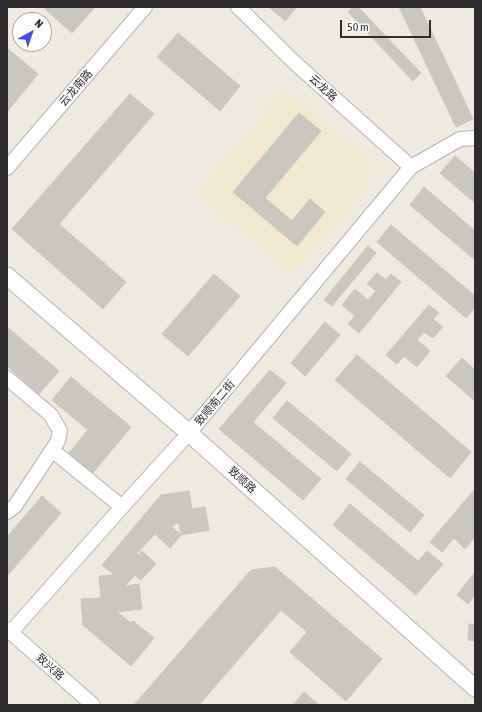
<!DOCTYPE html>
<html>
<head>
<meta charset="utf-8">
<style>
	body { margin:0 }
	#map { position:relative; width:482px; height:712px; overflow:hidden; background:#eeeae0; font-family:"Asap Condensed",sans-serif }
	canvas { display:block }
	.frame { position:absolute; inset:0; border:8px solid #2d2d2d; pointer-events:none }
	.north { position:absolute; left:12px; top:12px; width:40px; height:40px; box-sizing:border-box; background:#fff; border:1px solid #ababab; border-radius:50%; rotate:40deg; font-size:11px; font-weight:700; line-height:16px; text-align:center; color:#2d2d2d }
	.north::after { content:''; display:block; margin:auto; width:14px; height:18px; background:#404cfb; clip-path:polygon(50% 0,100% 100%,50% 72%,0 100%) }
	.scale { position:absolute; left:340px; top:20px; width:91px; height:18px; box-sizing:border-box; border:2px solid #2d2d2d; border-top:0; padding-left:5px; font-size:12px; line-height:14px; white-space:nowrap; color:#2d2d2d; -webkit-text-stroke:3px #fff; paint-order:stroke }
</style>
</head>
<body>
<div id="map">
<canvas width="482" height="712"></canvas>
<div class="frame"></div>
<div class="north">N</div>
<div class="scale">50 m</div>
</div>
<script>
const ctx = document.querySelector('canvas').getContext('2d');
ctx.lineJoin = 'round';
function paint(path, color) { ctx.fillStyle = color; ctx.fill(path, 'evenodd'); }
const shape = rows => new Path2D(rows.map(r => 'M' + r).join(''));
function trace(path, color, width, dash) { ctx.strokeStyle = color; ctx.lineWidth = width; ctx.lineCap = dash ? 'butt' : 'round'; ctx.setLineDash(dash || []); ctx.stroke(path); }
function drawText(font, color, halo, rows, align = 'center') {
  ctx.font = font + ' "Asap Condensed","Noto Sans SC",sans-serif'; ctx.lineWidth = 3; ctx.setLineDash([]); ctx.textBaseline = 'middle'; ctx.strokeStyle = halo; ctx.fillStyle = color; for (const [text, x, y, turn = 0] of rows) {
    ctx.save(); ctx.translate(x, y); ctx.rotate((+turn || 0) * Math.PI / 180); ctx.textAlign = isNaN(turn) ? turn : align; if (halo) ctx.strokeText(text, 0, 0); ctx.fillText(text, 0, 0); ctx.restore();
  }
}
const education = shape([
	[285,89,369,159,370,184,293,275,196,193]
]);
const building = shape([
	[48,7,95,7,72,33,45,9,48,7],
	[269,7,297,7,285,21,269,7],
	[353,7,358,7,421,73,413,81,348,12,353,7],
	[399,7,420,7,473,119,456,127,399,7],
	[178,33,240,86,220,111,157,57,178,33],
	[7,48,38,74,7,112,7,48],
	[130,94,154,114,59,224,126,282,103,309,12,229,130,94],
	[299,113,321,131,265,198,292,221,310,199,325,212,297,246,233,192,299,113],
	[455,156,475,173,475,203,440,173,455,156],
	[424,187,475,231,475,260,410,205,424,187],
	[391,225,475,296,475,308,466,318,377,242,391,225],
	[368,246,376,253,332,306,324,300,368,246],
	[377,273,386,280,391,274,401,282,359,333,348,324,355,316,342,305,355,289,368,300,376,291,367,284,377,273],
	[214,274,240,296,188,356,162,334,214,274],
	[429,305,439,313,433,319,443,327,433,338,424,332,417,340,430,351,417,367,404,356,397,364,386,355,429,305],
	[325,322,340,335,305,376,291,363,325,322],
	[7,327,59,371,39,394,7,366,7,327],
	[357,355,471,452,450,478,335,380,357,355],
	[462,358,475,370,475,401,446,376,462,358],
	[270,370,286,383,253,422,321,479,303,500,219,429,270,370],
	[71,377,131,427,92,474,68,454,88,430,52,400,71,377],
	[287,401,351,454,337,471,273,418,287,401],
	[360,462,424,515,410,532,346,479,360,462],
	[475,489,475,516,474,518,475,519,475,537,465,549,454,538,442,552,430,542,475,489],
	[189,491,192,509,205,507,209,530,181,535,179,523,175,524,172,527,181,535,170,548,155,534,136,554,138,555,142,551,156,564,141,580,135,575,125,586,139,584,142,609,117,612,131,623,133,621,154,638,131,666,83,625,81,599,101,598,99,576,114,575,102,565,161,495,189,491],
	[42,496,61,513,8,575,7,573,7,537,42,496],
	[350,504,418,561,427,551,443,564,416,595,333,525,350,504],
	[275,567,382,659,346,701,290,652,307,632,281,610,199,705,134,705,251,570,275,567],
	[475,572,475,595,468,604,457,595,475,572],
	[469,624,475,625,475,641,468,640,469,624],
	[304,692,319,705,293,705,304,692]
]);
const minor = shape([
	[238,7,295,63,411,167],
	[7,168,145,7],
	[7,378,51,415,60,431,58,441,15,506,7,512],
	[52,450,122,507],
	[7,629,93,705],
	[11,632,122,507,189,433,411,167,460,139,475,138]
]);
const tertiary = shape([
	[7,276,189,433,475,688]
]);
const streetNames = [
	["云龙南路",76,88,-49],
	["云龙路",323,88,42],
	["致顺南二街",215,403,-50],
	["致顺路",242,480,42],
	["致兴路",50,667,42]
];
paint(education, '#f0e9cf');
paint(building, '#cac8be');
trace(building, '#cac6b9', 1);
trace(minor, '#b3b4c0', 16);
trace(tertiary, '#b3b4c0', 19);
trace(minor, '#fff', 14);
trace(tertiary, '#fff', 17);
drawText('11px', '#2d2d2d', '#fff', streetNames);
</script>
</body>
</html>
